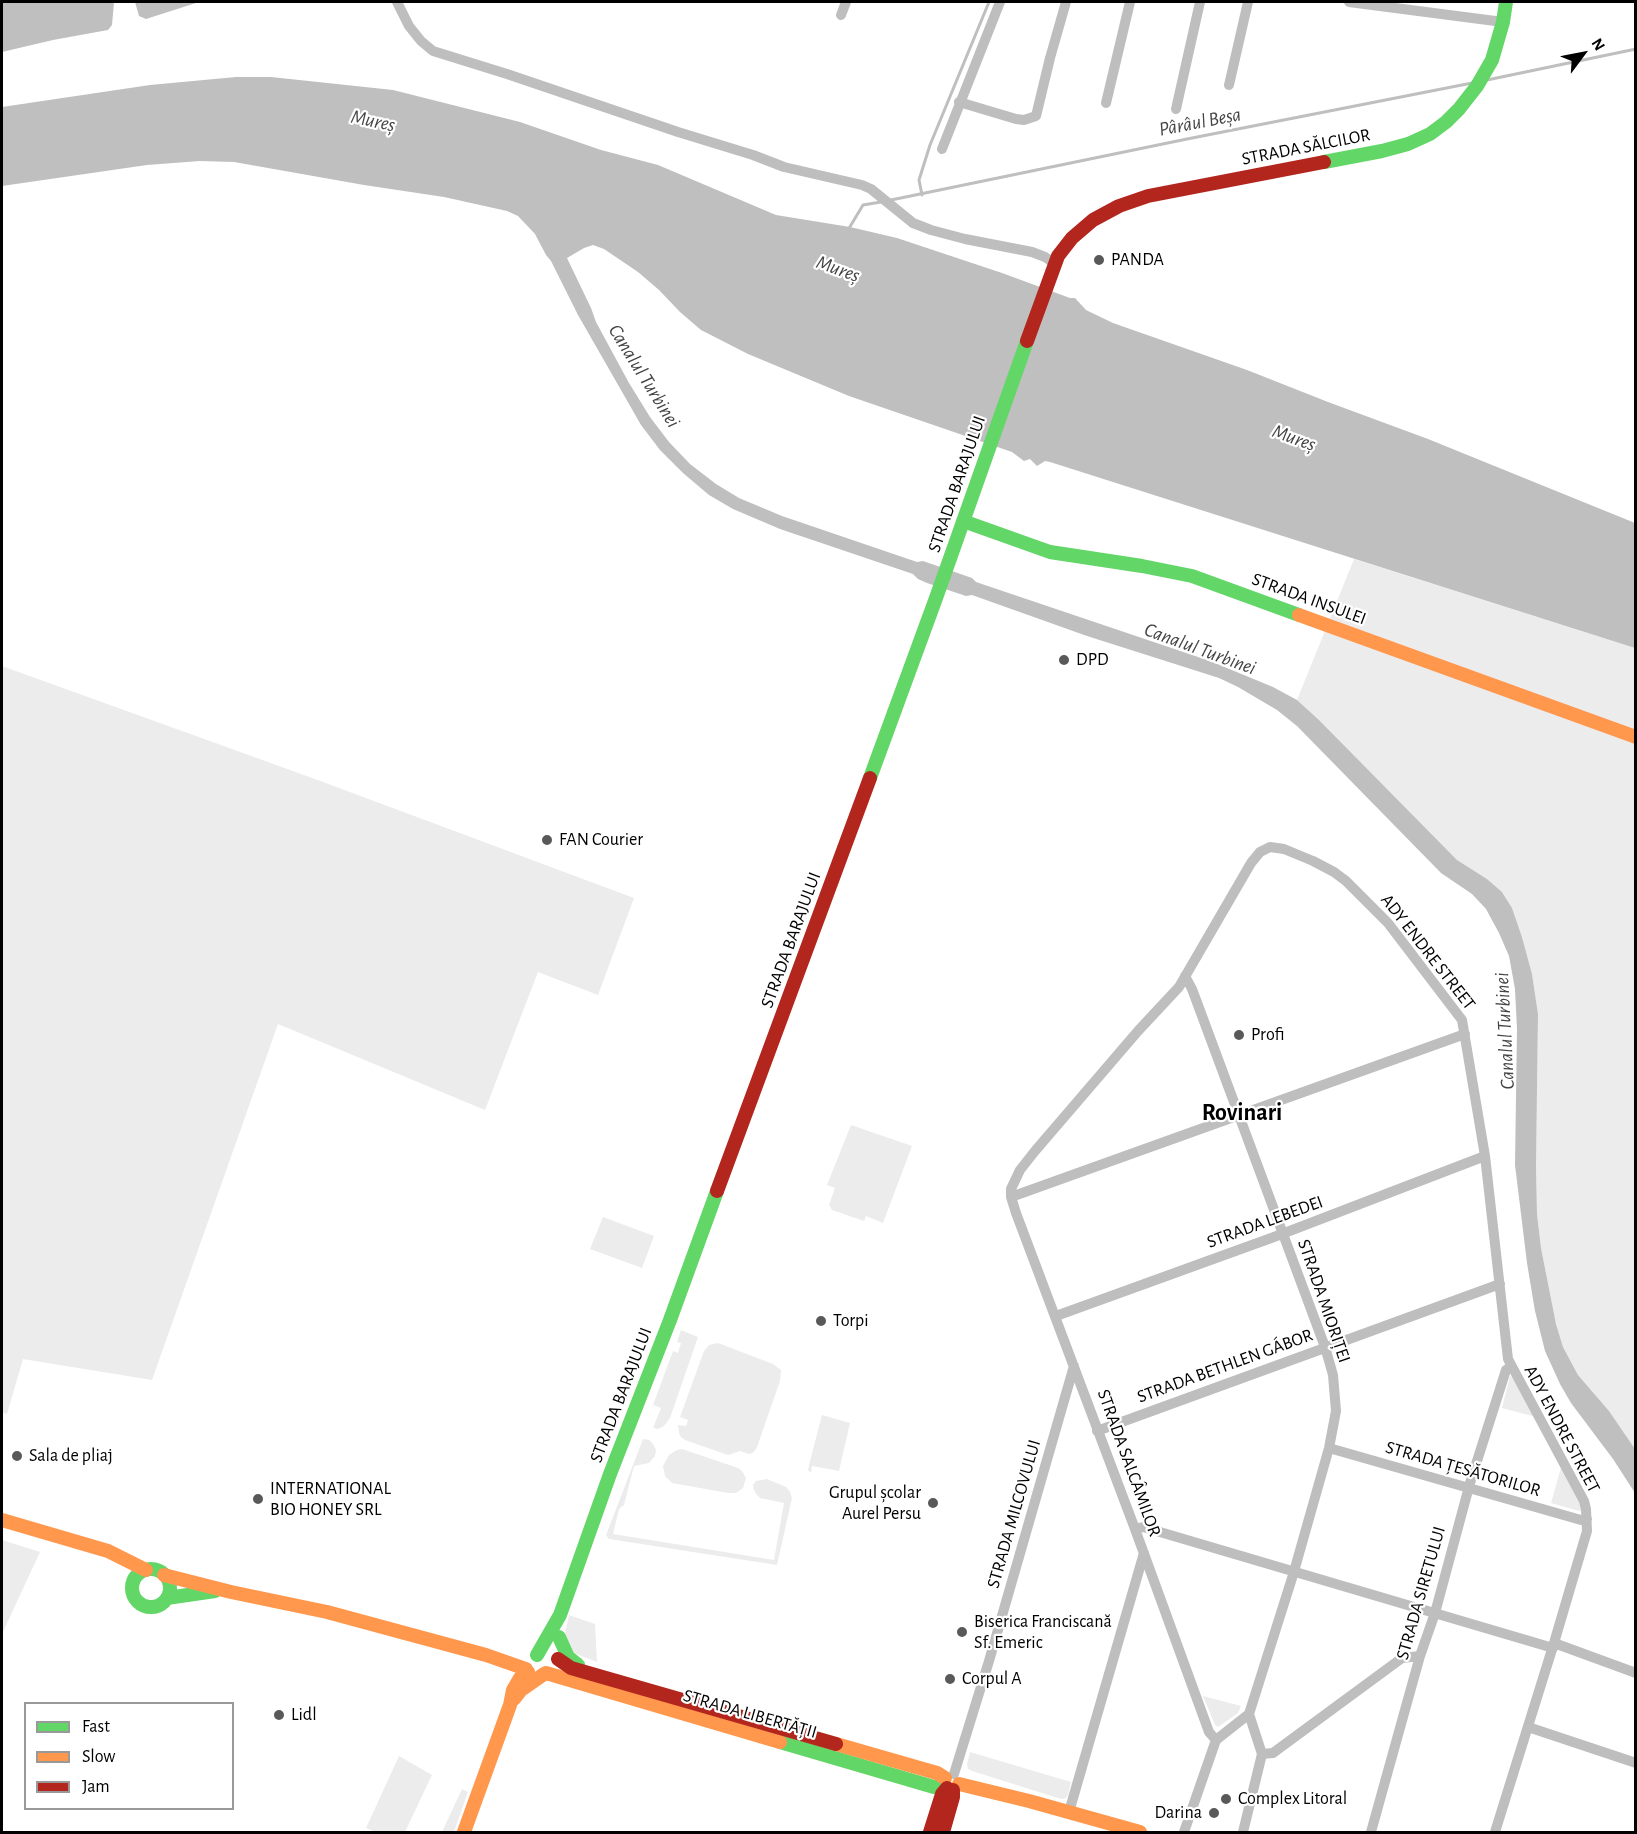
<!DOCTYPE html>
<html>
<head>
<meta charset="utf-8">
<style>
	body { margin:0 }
	#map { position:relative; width:1637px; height:1834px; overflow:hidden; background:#fff; font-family:"Alegreya Sans",sans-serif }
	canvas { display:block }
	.frame { position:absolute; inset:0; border:3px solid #000; pointer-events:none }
	.legend { position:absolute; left:24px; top:1702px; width:210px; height:108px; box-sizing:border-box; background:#fff; border:2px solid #999; margin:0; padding:8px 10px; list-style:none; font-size:18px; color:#000 }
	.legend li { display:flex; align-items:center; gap:12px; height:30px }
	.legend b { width:30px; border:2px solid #999 }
	.north { position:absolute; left:1553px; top:24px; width:60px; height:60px; -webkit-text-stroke:4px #fff; paint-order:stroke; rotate:58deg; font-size:16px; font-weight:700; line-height:24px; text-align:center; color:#000 }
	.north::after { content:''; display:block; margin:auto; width:21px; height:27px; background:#000; clip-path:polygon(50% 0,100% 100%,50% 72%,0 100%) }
</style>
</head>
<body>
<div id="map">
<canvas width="1637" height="1834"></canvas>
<div class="frame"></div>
<ul class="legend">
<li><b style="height:8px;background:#63d668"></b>Fast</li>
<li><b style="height:8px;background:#ff974d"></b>Slow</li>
<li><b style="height:8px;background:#b3261e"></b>Jam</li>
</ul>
<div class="north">N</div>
</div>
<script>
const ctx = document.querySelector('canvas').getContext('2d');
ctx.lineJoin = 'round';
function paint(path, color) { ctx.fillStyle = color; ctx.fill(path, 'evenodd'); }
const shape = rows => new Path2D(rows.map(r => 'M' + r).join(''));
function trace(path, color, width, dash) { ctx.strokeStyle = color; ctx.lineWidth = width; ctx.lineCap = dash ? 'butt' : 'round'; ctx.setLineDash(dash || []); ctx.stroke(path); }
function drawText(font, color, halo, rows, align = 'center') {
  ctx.font = font + ' "Alegreya Sans",sans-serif'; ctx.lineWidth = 4.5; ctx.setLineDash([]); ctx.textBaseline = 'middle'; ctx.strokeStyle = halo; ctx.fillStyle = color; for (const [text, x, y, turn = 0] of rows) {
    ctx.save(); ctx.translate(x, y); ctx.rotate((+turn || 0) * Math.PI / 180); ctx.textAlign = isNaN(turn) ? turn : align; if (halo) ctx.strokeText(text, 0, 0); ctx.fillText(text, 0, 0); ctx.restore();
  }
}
const green = shape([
	[1354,559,1635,648,1635,1449,1609,1411,1578,1375,1563,1347,1556,1324,1541,1248,1537,1214,1536,1167,1538,1014,1532,974,1522,937,1512,908,1502,892,1487,879,1457,860,1319,720,1297,700],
	[2,666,315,779,634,898,598,995,538,972,485,1110,278,1024,152,1380,23,1359,7,1414,2,1412],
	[851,1125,912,1146,883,1223,866,1216,864,1221,832,1210,829,1205,835,1188,827,1185],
	[603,1217,654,1236,642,1268,590,1249],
	[681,1330,698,1337,670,1418,664,1426,658,1429,653,1428,661,1408,653,1405,673,1351,678,1353,681,1343,677,1342],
	[718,1343,773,1364,781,1370,780,1381,757,1447,753,1453,749,1454,740,1451,728,1455,685,1440,680,1436,679,1432,678,1425,686,1426,688,1420,680,1417,704,1351,709,1345],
	[1510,1376,1512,1377,1536,1417,1502,1408],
	[822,1415,850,1423,839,1471,812,1466,811,1473,808,1470,809,1465],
	[643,1439,649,1440,653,1444,656,1450,655,1456,649,1463,634,1466,624,1505,619,1509,613,1534,774,1560,784,1503,760,1498,756,1494,754,1490,753,1485,756,1481,767,1479,786,1487,790,1492,792,1498,777,1565,609,1539,606,1535],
	[682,1449,738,1468,742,1471,746,1478,743,1488,736,1493,728,1493,672,1483,665,1476,663,1466,669,1455,677,1450],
	[1562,1464,1576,1487,1583,1512,1551,1503],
	[2,1540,40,1552,2,1634],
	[569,1615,595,1624,597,1662,571,1652,565,1633],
	[1203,1696,1241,1706,1238,1713,1218,1727,1215,1725],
	[970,1752,1071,1782,1068,1795,1066,1798,1061,1799,972,1771,968,1769,967,1764],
	[399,1756,432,1775,405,1832,376,1832,366,1828],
	[462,1789,468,1792,454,1832,442,1832]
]);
const water = shape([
	[2,2,114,2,112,25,108,30,53,40,2,52],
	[135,2,199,2,146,19,139,16],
	[236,77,271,77,393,90,520,122,601,150,658,165,776,215,850,227,897,238,1002,273,1070,298,1075,298,1086,310,1113,323,1247,370,1328,402,1428,439,1635,523,1635,648,1050,462,1045,461,1037,466,1030,459,1024,461,1012,452,849,396,748,354,701,330,680,312,659,290,638,272,604,249,593,245,584,248,567,258,591,308,596,322,629,383,650,417,669,442,690,464,716,484,739,498,782,516,917,562,923,561,972,578,976,582,1210,661,1273,687,1297,700,1319,720,1457,860,1487,879,1502,892,1512,908,1522,937,1532,974,1538,1014,1536,1167,1537,1214,1541,1248,1556,1324,1563,1347,1578,1375,1609,1411,1635,1449,1635,1493,1613,1459,1571,1403,1560,1384,1545,1351,1535,1311,1527,1263,1515,1165,1517,1029,1515,989,1509,956,1499,933,1486,909,1472,894,1441,873,1297,726,1277,710,1238,687,1219,678,1087,636,972,595,966,596,927,583,918,579,913,574,780,529,733,509,709,495,683,473,660,450,641,425,578,315,551,261,546,255,535,234,518,216,507,211,444,197,364,185,234,162,200,161,147,165,2,186,2,107,150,85]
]);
const stream = shape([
	[1487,80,1636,49],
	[922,195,919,180,930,145,989,2],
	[891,200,1187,139,1472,83],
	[848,230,863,205,881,202]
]);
const street = shape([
	[397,2,409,26,421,41,433,51,507,74,678,132,753,155,784,167,862,185,871,189,913,223,931,230,965,239,1032,252,1045,257,1055,264],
	[1349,2,1503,22],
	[841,15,846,2],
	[1229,85,1248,2],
	[959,102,1016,119,1024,120,1036,116,1050,58,1066,2],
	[1106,103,1130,2],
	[1176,109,1200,2],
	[942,149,1000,2],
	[1185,976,1192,989,1325,1347,1333,1375,1336,1411,1329,1448,1293,1575,1249,1714],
	[1011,1197,1465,1034],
	[1056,1316,1274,1237,1485,1156],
	[1097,1431,1500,1284],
	[1329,1448,1581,1520,1587,1519],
	[1135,1529,1143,1527,1553,1648],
	[1554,1643,1636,1673],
	[1528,1727,1636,1763],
	[1216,1740,1209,1732,1135,1529,1016,1213,1011,1197,1011,1189,1020,1170,1035,1151,1138,1031,1179,987,1251,863,1260,852,1270,847,1284,849,1313,861,1334,872,1346,881,1388,923,1462,1020,1485,1156,1508,1359,1584,1501,1586,1509,1587,1531,1554,1643,1495,1832],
	[1262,1754,1273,1753,1277,1750,1402,1658,1420,1656],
	[954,1774,989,1661,1074,1366],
	[1069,1812,1144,1553],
	[1184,1832,1216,1740,1249,1714],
	[1243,1832,1262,1754,1249,1714],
	[1371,1832,1420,1656,1435,1613,1470,1483,1506,1370,1510,1367]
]);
const fast = shape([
	[1324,162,1382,151,1408,144,1430,134,1446,122,1459,109,1477,86,1492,60,1503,22,1506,2],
	[963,521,1050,552,1142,566,1192,576,1299,615],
	[870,778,936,598,1027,341],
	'132 1588a19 19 0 1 1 38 0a19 19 0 1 1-38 0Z',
	[167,1598,215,1591],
	[559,1637,568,1657,578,1665],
	[537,1655,560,1615,610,1474,670,1320,717,1191],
	[780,1742,934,1787,944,1784]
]);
const slow = shape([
	[1299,615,1636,737],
	[2,1520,108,1551,146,1570],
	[164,1575,231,1592,327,1612,486,1655,526,1669],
	[546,1673,780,1742],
	[514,1699,521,1690,544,1674],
	[836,1744,937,1773,945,1778],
	[959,1784,1029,1801,1140,1832],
	[464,1832,510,1705,513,1690,520,1678,528,1672]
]);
const jam = shape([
	[1027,341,1058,256,1072,238,1093,220,1119,206,1148,196,1324,162],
	[717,1191,870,778],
	[558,1659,571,1668,836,1744],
	[930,1832,942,1794,947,1788],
	[943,1832,953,1797,953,1790]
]);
const markers = [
	[1099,260,6,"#595959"],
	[1064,660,6,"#595959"],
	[547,840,6,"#595959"],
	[1239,1035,6,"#595959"],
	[821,1321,6,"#595959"],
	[17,1456,6,"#595959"],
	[258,1499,6,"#595959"],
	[933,1503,6,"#595959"],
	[962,1632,6,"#595959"],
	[950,1679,6,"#595959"],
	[279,1715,6,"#595959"],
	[1226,1799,6,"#595959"],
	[1214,1813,6,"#595959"]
];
const streetNames = [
	["STRADA SĂLCILOR",1306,147,-11],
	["STRADA BARAJULUI",957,484,-71],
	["STRADA INSULEI",1309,599,20],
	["STRADA BARAJULUI",791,940,-70],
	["ADY ENDRE STREET",1428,952,52],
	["STRADA LEBEDEI",1265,1222,-20],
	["STRADA MIORIȚEI",1324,1301,71],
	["STRADA BETHLEN GÁBOR",1225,1366,-20],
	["STRADA BARAJULUI",621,1395,-69],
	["ADY ENDRE STREET",1562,1429,62],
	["STRADA SALCÂMILOR",1129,1463,70],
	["STRADA ȚESĂTORILOR",1463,1469,16],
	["STRADA MILCOVULUI",1014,1514,-74],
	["STRADA SIRETULUI",1421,1593,-74],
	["STRADA LIBERTĂȚII",750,1714,16]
];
const poiNames = [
	["PANDA",1111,260],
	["DPD",1076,660],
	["FAN Courier",559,840],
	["Profi",1251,1035],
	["Torpi",833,1321],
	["Sala de pliaj",29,1456],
	["INTERNATIONAL",270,1489],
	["BIO HONEY SRL",270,1510],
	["Grupul școlar",921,1493,"right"],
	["Aurel Persu",921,1514,"right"],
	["Biserica Franciscană",974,1622],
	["Sf. Emeric",974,1643],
	["Corpul A",962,1679],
	["Lidl",291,1715],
	["Complex Litoral",1238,1799],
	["Darina",1202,1813,"right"]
];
const waterNames = [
	["Mureș",373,121,12],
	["Pârâul Beșa",1200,122,-11],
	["Mureș",838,269,20],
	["Canalul Turbinei",644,376,58],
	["Mureș",1294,438,20],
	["Canalul Turbinei",1200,649,20],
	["Canalul Turbinei",1505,1031,-93]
];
const districtNames = [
	["Rovinari",1242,1113]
];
paint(green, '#ececec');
paint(water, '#bfbfbf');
trace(stream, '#bfbfbf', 3);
trace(street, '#bebebe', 10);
trace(fast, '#63d668', 14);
trace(slow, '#ff974d', 14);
trace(jam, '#b3261e', 14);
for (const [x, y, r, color] of markers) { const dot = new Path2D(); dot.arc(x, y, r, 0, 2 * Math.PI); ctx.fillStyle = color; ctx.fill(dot); trace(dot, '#fff', 2); }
drawText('18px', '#000', '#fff', streetNames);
drawText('18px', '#000', '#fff', poiNames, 'left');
drawText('italic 20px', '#444', '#fff', waterNames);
drawText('bold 24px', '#000', '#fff', districtNames);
</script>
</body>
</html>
